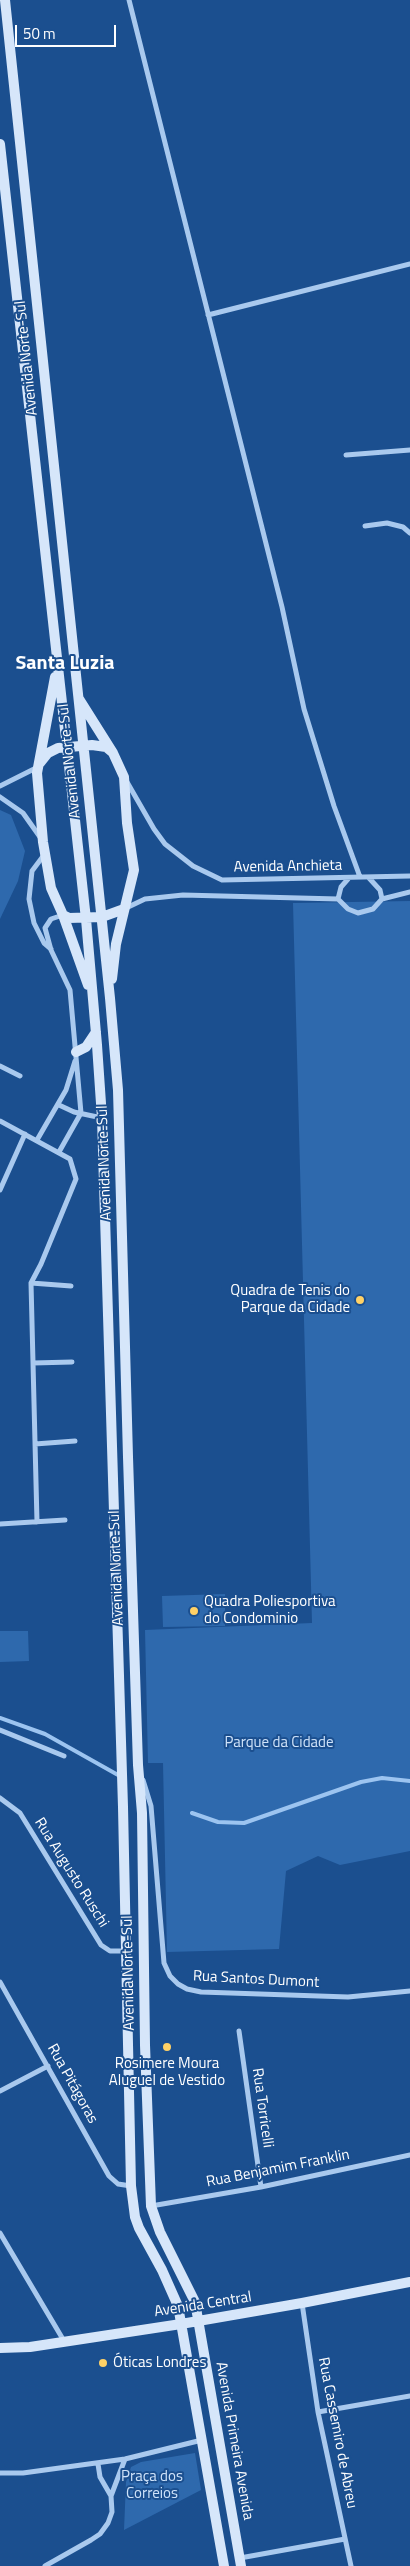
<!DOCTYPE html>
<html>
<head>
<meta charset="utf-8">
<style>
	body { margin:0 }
	#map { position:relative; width:410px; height:2566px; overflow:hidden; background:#1b4f8f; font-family:"Titillium Web",sans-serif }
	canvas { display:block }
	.scale { position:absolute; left:15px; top:25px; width:101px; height:22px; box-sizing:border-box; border:2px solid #fff; border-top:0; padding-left:6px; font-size:15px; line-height:18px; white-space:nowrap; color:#fff; -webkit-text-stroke:4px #1b4f8f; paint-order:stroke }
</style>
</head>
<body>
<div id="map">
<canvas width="410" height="2566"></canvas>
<div class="scale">50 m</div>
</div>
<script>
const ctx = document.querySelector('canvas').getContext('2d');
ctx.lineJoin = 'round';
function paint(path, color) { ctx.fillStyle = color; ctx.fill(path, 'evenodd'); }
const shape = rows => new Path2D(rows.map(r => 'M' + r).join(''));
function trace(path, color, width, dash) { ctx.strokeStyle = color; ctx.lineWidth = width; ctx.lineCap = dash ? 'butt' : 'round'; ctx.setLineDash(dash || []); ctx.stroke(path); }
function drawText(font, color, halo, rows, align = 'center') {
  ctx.font = font + ' "Titillium Web",sans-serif'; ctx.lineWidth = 4; ctx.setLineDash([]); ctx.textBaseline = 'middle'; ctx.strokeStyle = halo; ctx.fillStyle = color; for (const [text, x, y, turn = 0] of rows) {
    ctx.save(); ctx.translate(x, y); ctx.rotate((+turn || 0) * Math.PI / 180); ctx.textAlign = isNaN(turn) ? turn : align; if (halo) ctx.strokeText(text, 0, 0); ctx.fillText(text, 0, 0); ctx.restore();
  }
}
const green = shape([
	[0,810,11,815,25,851,18,881,0,919],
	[410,901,410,1851,340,1865,318,1856,286,1871,279,1949,167,1952,163,1763,148,1763,145,1630,312,1623,293,903],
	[225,1594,225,1626,163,1627,162,1596],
	[0,1631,28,1631,29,1661,0,1662],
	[195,2453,201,2490,124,2530,126,2482,131,2467,141,2462]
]);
const stream = shape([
	[0,1718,45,1734,118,1775],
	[192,1813,218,1822,244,1823,361,1782,382,1778,410,1781]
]);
const street = shape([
	[129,0,282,607,304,709,334,806,360,877],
	[208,315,410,264],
	[346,455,410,450],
	[365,526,387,523,403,527,410,533],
	[127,782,154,829,165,844,193,866,222,880,410,876],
	[0,786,38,767],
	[0,797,23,813,40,837],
	[44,855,32,871,29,899,34,923,44,943,51,949],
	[369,878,380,890,382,899],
	[338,899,341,887,348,879],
	[124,909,145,899,183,895,338,899,348,909,358,913,373,909,382,899,410,892],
	[0,1066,20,1076],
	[59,1105,74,1112,102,1118],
	[0,1121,70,1159,76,1179,41,1264,31,1283,37,1522],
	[37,1140,66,1090,75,1061],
	[59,1152,81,1113,70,990,51,950,45,928,51,919,63,915],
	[0,1190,25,1134],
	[31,1283,71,1286],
	[33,1363,72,1362],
	[35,1444,75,1441],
	[0,1524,65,1520],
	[0,1730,64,1756],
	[143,1780,151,1806,164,1963,170,1976,178,1984,187,1989,201,1992,348,1997,410,1991],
	[0,1798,20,1813,101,1945,110,1951,125,1951],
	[0,1982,109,2176,118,2184,131,2186],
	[239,2031,261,2187],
	[0,2091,48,2066],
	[151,2206,261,2187,410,2155],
	[0,2233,64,2341],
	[302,2303,318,2412,351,2566],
	[318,2412,410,2396],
	[98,2464,100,2477,111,2496],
	[0,2473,23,2473,125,2459,202,2440],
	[240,2558,345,2539],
	[45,2566,91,2540,100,2534,108,2523,112,2512,111,2496,125,2459]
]);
const secondary = shape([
	[5,0,110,998,118,1090,128,1457,138,1765,142,1813,145,2045,151,2206,160,2232,195,2302,241,2566],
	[0,144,86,919,97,1045,102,1118,123,1807,131,2186,135,2217,139,2228,162,2270,178,2306,224,2566],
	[55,677,37,773,43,842,51,888,63,915,69,918,102,917,124,909],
	[79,699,113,753,124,777,127,823,134,870,116,944,112,979],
	[40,763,48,753,58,748,92,745,106,747,112,752],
	[63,915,88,985],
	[76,1052,86,1047,96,1032],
	[0,2348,30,2347,181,2324,302,2303,410,2282]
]);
const markers = [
	[360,1300,5,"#ffd166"],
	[194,1611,5,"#ffd166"],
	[167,2047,5,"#ffd166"],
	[103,2363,5,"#ffd166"]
];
const streetNames = [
	["Avenida Norte-Sul",27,358,-96],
	["Avenida Norte-Sul",70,761,-96],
	["Avenida Anchieta",288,867,-1],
	["Avenida Norte-Sul",105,1163,-92],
	["Avenida Norte-Sul",117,1568,-92],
	["Rua Augusto Ruschi",71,1873,58],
	["Avenida Norte-Sul",129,1973,-91],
	["Rua Santos Dumont",256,1980,3],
	["Rua Pitágoras",72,2084,61],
	["Rua Torricelli",262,2108,82],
	["Rua Benjamim Franklin",278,2169,-11],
	["Avenida Central",203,2305,-9],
	["Rua Cassemiro de Abreu",337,2433,79],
	["Avenida Primeira Avenida",234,2441,80]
];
const poiNames = [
	["Quadra de Tenis do",350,1291,"right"],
	["Parque da Cidade",350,1308,"right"],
	["Quadra Poliesportiva",204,1602],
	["do Condominio",204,1619],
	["Rosimere Moura",167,2064,"center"],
	["Aluguel de Vestido",167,2081,"center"],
	["Óticas Londres",113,2363]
];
const parkNames = [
	["Parque da Cidade",279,1743],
	["Praça dos",152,2477],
	["Correios",152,2494]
];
const districtNames = [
	["Santa Luzia",65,664]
];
paint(green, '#2e69ad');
trace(stream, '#9cc4f0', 4);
trace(street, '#a9c9ee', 5);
trace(secondary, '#d6e6fa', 10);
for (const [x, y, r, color] of markers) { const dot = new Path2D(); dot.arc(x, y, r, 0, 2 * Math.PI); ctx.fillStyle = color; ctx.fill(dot); trace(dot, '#1b4f8f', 2); }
drawText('15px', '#fff', '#1b4f8f', streetNames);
drawText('15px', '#fff', '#1b4f8f', poiNames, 'left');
drawText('15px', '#cfe3fa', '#1b4f8f', parkNames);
drawText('bold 20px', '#fff', '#1b4f8f', districtNames);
</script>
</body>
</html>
